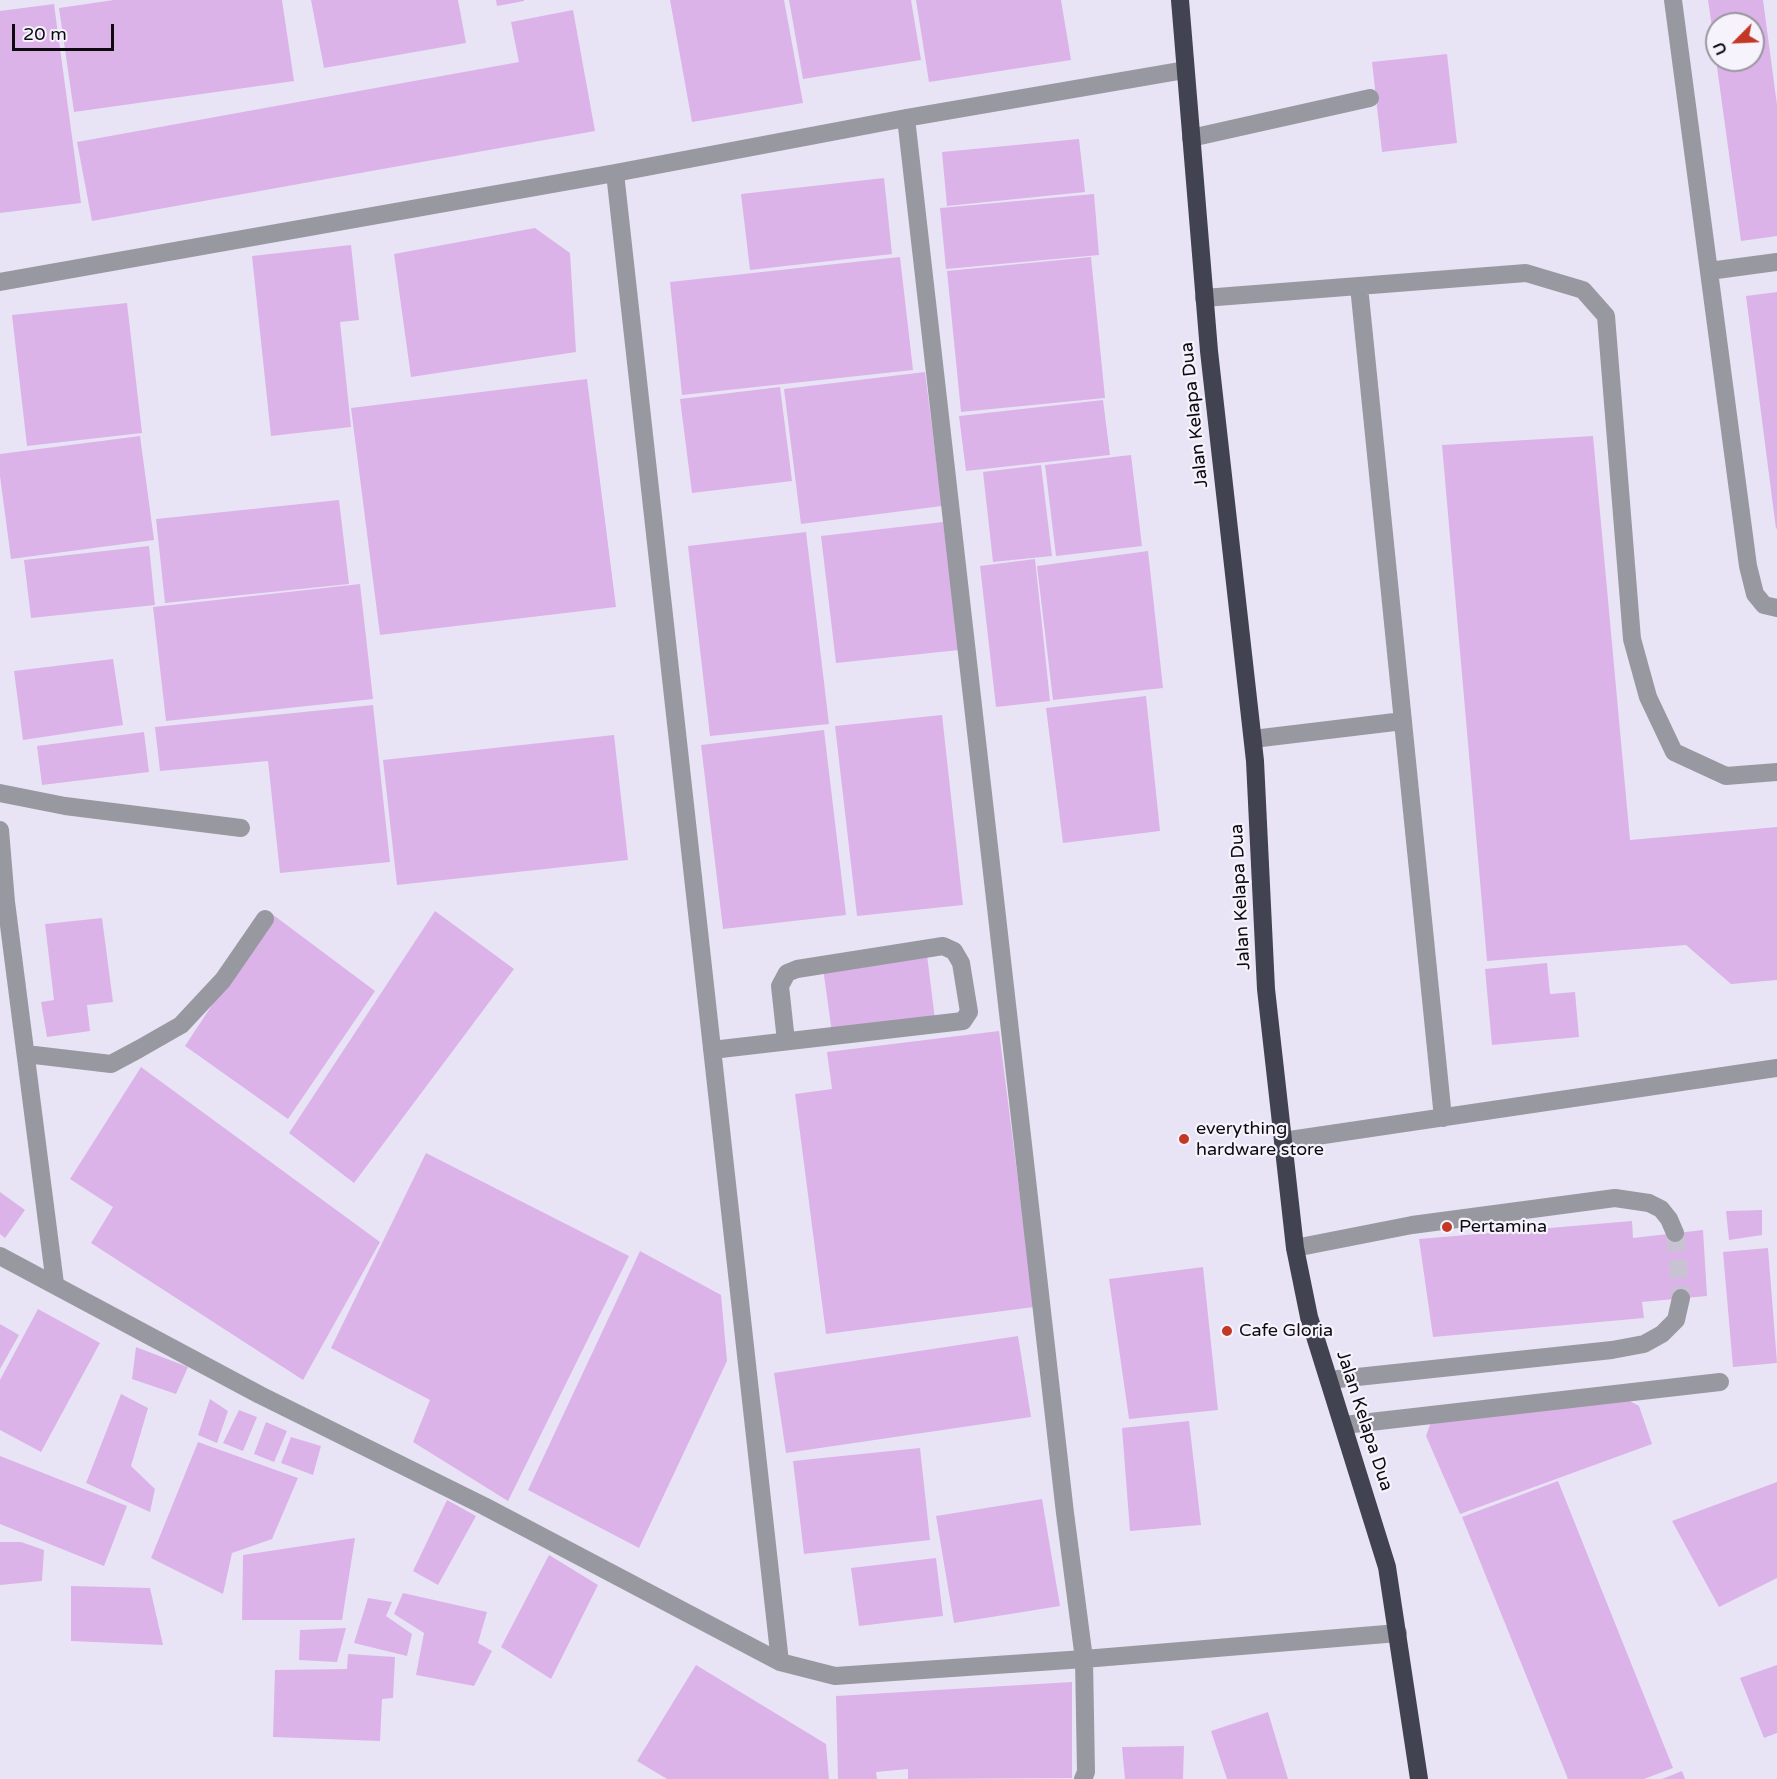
<!DOCTYPE html>
<html>
<head>
<meta charset="utf-8">
<style>
	body { margin:0 }
	#map { position:relative; width:1777px; height:1779px; overflow:hidden; background:#e9e4f5; font-family:"Varela Round",sans-serif }
	canvas { display:block }
	.north { position:absolute; left:1705px; top:12px; width:60px; height:60px; box-sizing:border-box; background:#f6f3fd; border:2px solid #99969e; border-radius:50%; rotate:246deg; font-size:16px; font-weight:700; line-height:24px; text-align:center; color:#0d0b10 }
	.north::after { content:''; display:block; margin:auto; width:21px; height:27px; background:#c33725; clip-path:polygon(50% 0,100% 100%,50% 72%,0 100%) }
	.scale { position:absolute; left:12px; top:24px; width:102px; height:27px; box-sizing:border-box; border:3px solid #0d0b10; border-top:0; padding-left:8px; font-size:18px; line-height:21px; white-space:nowrap; color:#0d0b10; -webkit-text-stroke:4px #f6f3fd; paint-order:stroke }
</style>
</head>
<body>
<div id="map">
<canvas width="1777" height="1779"></canvas>
<div class="north">U</div>
<div class="scale">20 m</div>
</div>
<script>
const ctx = document.querySelector('canvas').getContext('2d');
ctx.lineJoin = 'round';
function paint(path, color) { ctx.fillStyle = color; ctx.fill(path, 'evenodd'); }
const shape = rows => new Path2D(rows.map(r => 'M' + r).join(''));
function trace(path, color, width, dash) { ctx.strokeStyle = color; ctx.lineWidth = width; ctx.lineCap = dash ? 'butt' : 'round'; ctx.setLineDash(dash || []); ctx.stroke(path); }
function drawText(font, color, halo, rows, align = 'center') {
  ctx.font = font + ' "Varela Round",sans-serif'; ctx.lineWidth = 4.5; ctx.setLineDash([]); ctx.textBaseline = 'middle'; ctx.strokeStyle = halo; ctx.fillStyle = color; for (const [text, x, y, turn = 0] of rows) {
    ctx.save(); ctx.translate(x, y); ctx.rotate((+turn || 0) * Math.PI / 180); ctx.textAlign = isNaN(turn) ? turn : align; if (halo) ctx.strokeText(text, 0, 0); ctx.fillText(text, 0, 0); ctx.restore();
  }
}
const building = shape([
	[114,0,282,0,294,81,74,112,59,8],
	[311,0,458,0,466,43,324,68],
	[496,0,524,0,524,1,497,6],
	[670,0,784,0,803,103,692,122],
	[789,0,911,0,921,60,803,79],
	[916,0,1061,0,1071,60,929,82],
	[1708,0,1763,0,1777,105,1777,236,1741,241,1716,60,1753,60,1753,24,1717,24,1716,55],
	[54,4,81,203,0,213,0,11],
	[573,10,595,131,92,221,77,142,519,62,511,22],
	[1447,54,1457,143,1382,152,1372,62],
	[1079,139,1085,192,947,206,942,152],
	[884,178,892,254,750,270,741,194],
	[1094,194,1099,255,946,269,940,208],
	[535,228,570,253,576,352,411,377,394,254],
	[351,245,359,320,340,322,351,427,271,436,252,256],
	[900,257,913,370,682,395,670,282],
	[1091,257,1105,398,961,412,947,271],
	[1777,292,1777,528,1776,529,1746,296],
	[127,303,142,433,27,446,12,315],
	[925,372,942,506,801,524,784,389],
	[587,379,616,607,380,635,351,408],
	[780,387,792,481,692,493,680,399],
	[1103,400,1110,455,966,471,959,416],
	[140,436,154,540,11,559,0,476,0,454],
	[1593,436,1630,840,1777,827,1777,980,1731,984,1686,945,1487,961,1442,445],
	[1131,455,1142,546,1056,556,1045,465],
	[1041,465,1052,556,993,562,983,472],
	[339,500,349,584,165,603,156,519],
	[943,522,959,650,836,663,821,536],
	[806,532,829,724,710,736,688,546],
	[149,546,155,605,31,618,24,560],
	[1148,551,1163,688,1053,700,1037,566],
	[1035,559,1050,701,996,707,980,566],
	[360,584,373,699,166,721,153,607],
	[113,659,123,725,23,740,14,671],
	[1146,696,1160,831,1063,843,1046,708],
	[373,705,390,862,280,873,268,761,160,771,155,727],
	[942,715,963,905,857,916,835,726],
	[824,730,846,915,723,929,701,745],
	[144,732,149,772,42,785,37,746],
	[614,735,628,860,397,885,383,760],
	[435,911,514,969,354,1183,289,1133],
	[272,914,375,991,288,1119,185,1046],
	[102,918,113,1002,87,1005,90,1031,47,1037,41,1002,54,1000,45,924],
	[927,955,935,1019,832,1033,823,968],
	[1547,963,1550,994,1575,992,1579,1037,1492,1045,1485,969],
	[999,1031,1034,1307,826,1334,795,1094,832,1089,827,1052],
	[141,1067,380,1242,303,1380,91,1243,113,1207,70,1179],
	[426,1153,629,1256,508,1501,413,1442,430,1400,331,1348],
	[0,1192,25,1210,5,1238,0,1234],
	[1762,1210,1762,1235,1729,1240,1726,1211],
	[1632,1221,1633,1238,1703,1230,1707,1296,1642,1302,1644,1318,1433,1337,1419,1239],
	[1768,1248,1777,1363,1733,1367,1723,1252],
	[640,1251,721,1295,727,1361,639,1548,528,1490],
	[1203,1267,1218,1410,1129,1419,1109,1279],
	[38,1309,100,1343,41,1452,0,1430,0,1380],
	[0,1324,19,1335,0,1369],
	[1018,1336,1031,1417,786,1453,774,1373],
	[136,1347,188,1367,176,1394,132,1379],
	[121,1394,148,1408,131,1466,155,1489,150,1512,86,1483],
	[210,1399,228,1411,217,1443,198,1435],
	[1628,1400,1639,1406,1652,1444,1460,1514,1426,1436,1431,1422],
	[239,1410,257,1417,243,1451,223,1443],
	[1189,1421,1201,1525,1130,1531,1122,1428],
	[266,1422,287,1431,274,1462,254,1454],
	[291,1437,321,1446,313,1475,281,1463],
	[198,1442,298,1478,272,1539,232,1553,223,1594,151,1558],
	[920,1448,930,1540,804,1554,793,1461],
	[0,1456,127,1506,104,1566,0,1524],
	[1558,1481,1673,1768,1644,1779,1568,1779,1462,1517],
	[1777,1482,1777,1578,1719,1607,1672,1521],
	[1042,1499,1060,1606,954,1623,936,1516],
	[447,1500,476,1516,438,1585,413,1571],
	[355,1538,342,1620,242,1620,243,1555],
	[0,1542,21,1542,44,1550,42,1581,0,1585],
	[549,1555,598,1585,551,1679,501,1647],
	[936,1558,943,1616,859,1626,851,1568],
	[71,1586,150,1588,163,1645,71,1641],
	[403,1593,487,1612,478,1643,492,1651,474,1686,416,1675,424,1633,394,1614],
	[368,1598,392,1602,386,1616,412,1634,407,1656,354,1643],
	[346,1628,337,1662,299,1660,300,1630],
	[348,1654,395,1657,393,1698,382,1699,380,1741,273,1737,275,1670,347,1669],
	[696,1665,826,1744,829,1779,667,1779,637,1761],
	[1777,1665,1777,1733,1764,1738,1740,1678],
	[1072,1682,1072,1778,908,1779,908,1769,876,1772,877,1779,838,1779,836,1696],
	[1268,1712,1288,1779,1227,1779,1211,1731],
	[1184,1746,1183,1779,1125,1779,1122,1747],
	[1682,1771,1685,1779,1662,1779]
]);
const minorTunnel = shape([
	[1675,1233,1681,1298]
]);
const minor = shape([
	[1673,0,1748,566,1755,594,1764,605,1777,608],
	[906,118,1065,1513,1084,1659,1086,1772,1083,1779],
	[1191,138,1370,98],
	[1709,271,1777,262],
	[0,282,615,173],
	[1359,286,1443,1118],
	[1204,298,1526,273,1583,290,1606,316,1632,639,1648,697,1674,752,1726,776,1777,772],
	[1253,739,1403,721],
	[0,793,65,806,241,828],
	[0,830,6,902,55,1284],
	[712,1050,963,1021,969,1012,961,963,954,951,943,946,797,969,787,973,780,986,786,1041],
	[26,1054,111,1064,139,1049,181,1025,223,980,265,919],
	[1283,1141,1777,1068],
	[1295,1248,1412,1225,1615,1198,1649,1203,1661,1209,1669,1219,1675,1233],
	[0,1256,260,1395,484,1506,780,1662,835,1676,1084,1659,1398,1633],
	[1329,1380,1612,1350,1644,1344,1662,1334,1676,1320,1681,1298],
	[1344,1425,1720,1382],
	[780,1662,615,173,906,118,1185,70]
]);
const highway = shape([
	[1180,0,1209,351,1255,761,1266,989,1295,1248,1309,1317,1387,1567,1419,1779]
]);
const markers = [
	[1184,1139,6,"#c33725"],
	[1447,1227,6,"#c33725"],
	[1227,1331,6,"#c33725"]
];
const streetNames = [
	["Jalan Kelapa Dua",1195,415,-96],
	["Jalan Kelapa Dua",1241,897,-93],
	["Jalan Kelapa Dua",1364,1421,72]
];
const poiNames = [
	["everything",1196,1129],
	["hardware store",1196,1150],
	["Pertamina",1459,1227],
	["Cafe Gloria",1239,1331]
];
paint(building, '#dbb3e9');
trace(minorTunnel, '#c8c3d3', 18, [18, 9]);
trace(minor, '#9899a0', 18);
trace(highway, '#424351', 18);
for (const [x, y, r, color] of markers) { const dot = new Path2D(); dot.arc(x, y, r, 0, 2 * Math.PI); ctx.fillStyle = color; ctx.fill(dot); trace(dot, '#f6f3fd', 2); }
drawText('18px', '#0d0b10', '#f6f3fd', streetNames);
drawText('18px', '#0d0b10', '#f6f3fd', poiNames, 'left');
</script>
</body>
</html>
